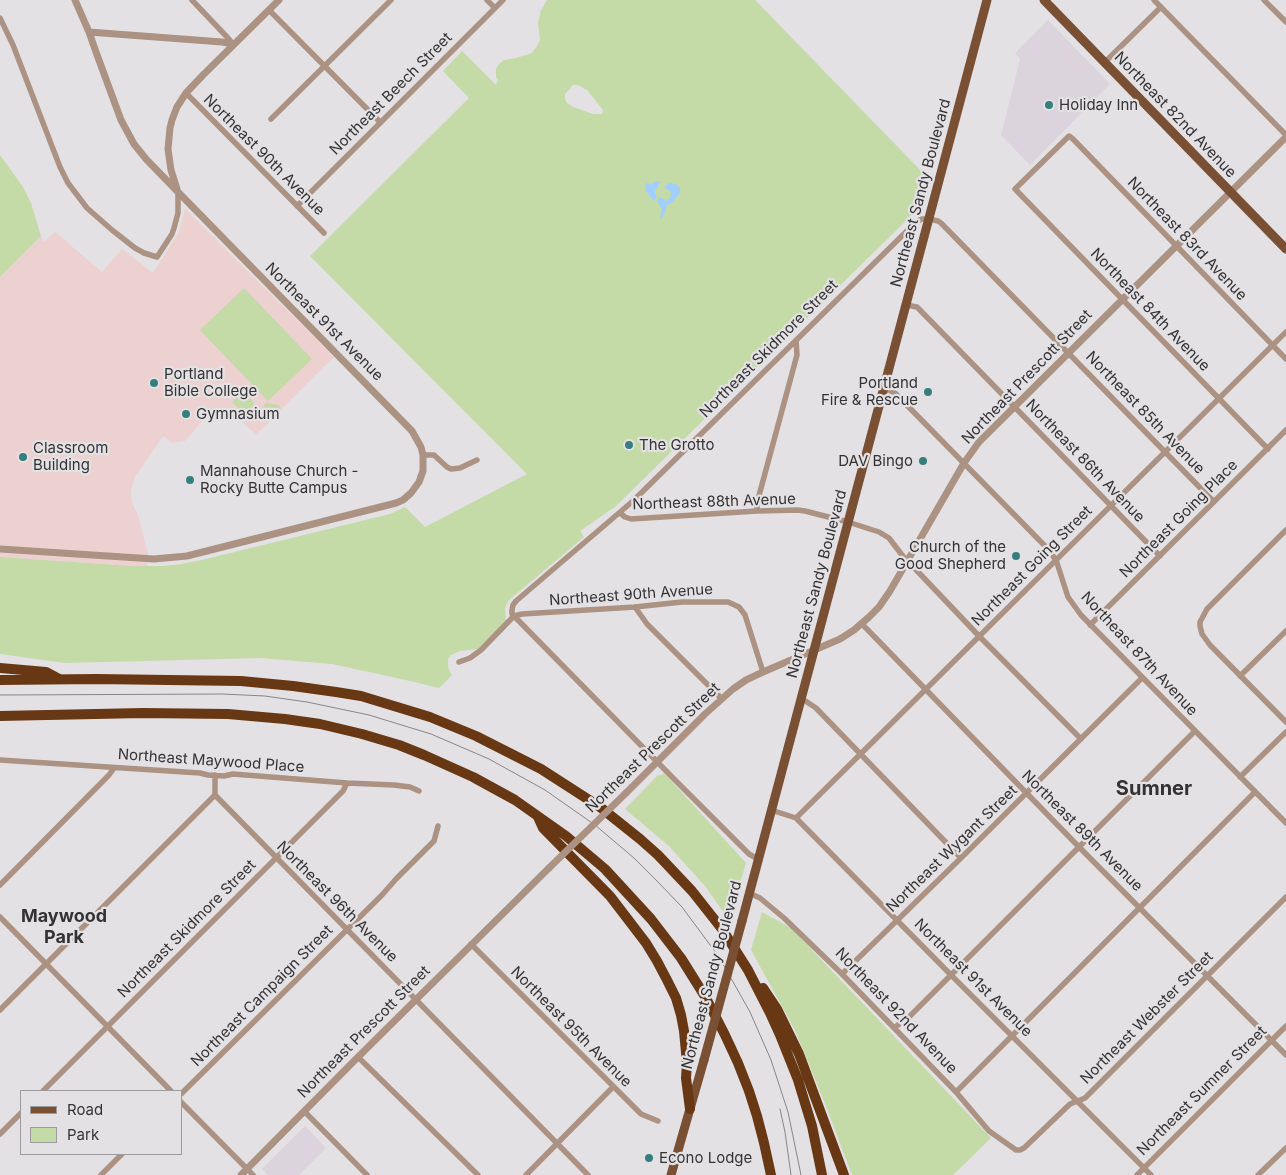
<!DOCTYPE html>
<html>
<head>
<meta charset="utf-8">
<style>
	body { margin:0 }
	#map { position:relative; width:1286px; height:1175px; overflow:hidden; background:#e3e1e4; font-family:Inter,sans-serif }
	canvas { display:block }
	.legend { position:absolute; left:20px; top:1090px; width:162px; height:65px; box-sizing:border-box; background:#e3e1e4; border:1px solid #9d9b9e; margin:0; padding:6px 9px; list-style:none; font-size:15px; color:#343334 }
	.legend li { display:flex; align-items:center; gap:10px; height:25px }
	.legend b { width:25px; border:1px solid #9d9b9e }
</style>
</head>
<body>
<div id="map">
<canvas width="1286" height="1175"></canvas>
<ul class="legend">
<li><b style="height:6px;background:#7a5034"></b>Road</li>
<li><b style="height:14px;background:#c4daa7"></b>Park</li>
</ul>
</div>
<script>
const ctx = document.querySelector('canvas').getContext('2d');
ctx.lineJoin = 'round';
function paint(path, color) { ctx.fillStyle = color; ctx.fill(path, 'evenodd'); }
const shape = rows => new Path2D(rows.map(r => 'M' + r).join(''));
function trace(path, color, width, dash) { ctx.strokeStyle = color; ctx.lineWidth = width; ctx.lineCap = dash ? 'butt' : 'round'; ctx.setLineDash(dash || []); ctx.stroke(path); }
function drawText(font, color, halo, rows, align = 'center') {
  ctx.font = font + ' Inter,sans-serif'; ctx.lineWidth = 4.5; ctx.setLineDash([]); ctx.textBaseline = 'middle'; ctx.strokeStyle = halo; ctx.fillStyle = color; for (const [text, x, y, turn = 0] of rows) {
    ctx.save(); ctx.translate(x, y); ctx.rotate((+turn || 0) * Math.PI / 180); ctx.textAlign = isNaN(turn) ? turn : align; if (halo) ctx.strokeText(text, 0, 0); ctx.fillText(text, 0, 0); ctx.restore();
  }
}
const built = shape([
	[1048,20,1110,84,1030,165,1001,135,1020,59,1015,53],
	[305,1126,326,1148,299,1175,268,1175,262,1169]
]);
const education = shape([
	[185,209,334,357,256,435,229,409,223,408,212,410,185,441,172,443,163,436,135,477,131,490,132,503,138,515,148,554,147,567,0,557,0,277,41,236,44,242,55,232,102,272,122,249,153,273,179,232]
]);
const green = shape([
	[547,0,755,0,927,177,918,209,616,506,580,531,584,537,509,600,505,608,506,622,478,649,460,651,451,655,448,659,448,665,449,670,452,675,439,688,415,682,332,664,260,658,65,663,0,654,0,557,132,566,163,566,182,564,202,560,390,514,405,507,425,527,527,474,310,256,469,98,443,71,462,51,496,85,498,80,496,77,496,69,499,64,504,60,516,58,532,53,537,46,540,40,538,23,541,10],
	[573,85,578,85,587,90,603,110,602,114,593,114,573,107,567,103,565,99,565,94],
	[0,155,23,187,31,203,41,236,0,277],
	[244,288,312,359,268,401,200,330],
	[243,391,255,404,245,415,232,402],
	[266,403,278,405,280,407,268,419,266,418,261,413,261,410],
	[664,773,746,863,729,920,705,886,669,846,625,809,658,775,662,775],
	[762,912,791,928,991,1138,953,1175,852,1175,826,1106,795,1030,751,950]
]);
const water = shape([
	[655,181,659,181,660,182,655,191,655,194,657,197,654,201,645,190,646,183,652,184],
	[669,183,676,184,680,188,680,191,679,194,673,202,667,205,665,212,661,219,660,217,662,209,657,201,660,197,666,201,670,198,671,192,664,187]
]);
const minor = shape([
	[192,0,227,37,233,44],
	[487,0,495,8],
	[1154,0,1286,135],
	[1264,0,1286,22],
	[269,10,380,122],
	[0,18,13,45,60,167,68,183,87,208,112,230,135,248,144,253,157,257,172,234,174,228,178,213,178,192],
	[1105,62,1161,7],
	[186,93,324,233],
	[271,119,391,0],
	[297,206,503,0],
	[906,305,917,307,1160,556],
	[884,388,895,393,1046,547,1056,560,1058,566,1068,597,1081,615,1286,823],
	[1268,449,1015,189,1069,136,1073,139,1286,359],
	[423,455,434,455,447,467,451,469,460,468,477,460],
	[757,511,757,503,797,355,796,340],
	[620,513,625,517,631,519,757,511,798,510,805,511,848,522,879,532,889,538,902,555,979,636,1081,739],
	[1286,530,1207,609,1200,622,1200,626,1202,634,1210,645,1286,722],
	[635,607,647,624,721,698],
	[862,624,1079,847,1286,1055],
	[1090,625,1286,430],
	[459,662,470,658,481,650,514,616,522,614,635,607,682,602,728,602,739,607,745,615,763,672],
	[1240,676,1286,631],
	[801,698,816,708,961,858],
	[0,760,200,773,208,775,224,776,233,774,347,783,394,785,410,787,419,791],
	[1240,777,1286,732],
	[215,795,588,1175],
	[771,810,796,818,951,975,1151,1175],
	[796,818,1286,332],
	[758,859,749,854,676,781,514,616,512,614,512,610,513,605,516,601,633,501,916,222,922,219,929,219,938,221,941,223,1214,502],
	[0,885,109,775,114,768],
	[749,893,760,898,784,918,842,974,956,1092,989,1131,1016,1150,1020,1150,1024,1148,1070,1104,1085,1098,1286,897],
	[0,917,171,1091],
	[471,944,641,1114,658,1121],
	[842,974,961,858,1142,678],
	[0,1010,215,795,215,775],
	[894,1028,910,1016,1195,731],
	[358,1057,478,1175],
	[43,1091,343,791,347,783],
	[956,1092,1255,792],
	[181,1094,382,895,396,879,434,841,438,826],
	[181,1102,253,1175],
	[304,1111,367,1175],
	[0,1134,21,1113],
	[101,1175,122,1154],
	[526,1175,613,1087],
	[1137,1175,1286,1026],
	[1258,1175,1286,1148]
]);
const tertiary = shape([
	[89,32,222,42,233,44],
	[177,189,171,170,168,149,170,128,172,120,177,107,186,93,203,75,279,0],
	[0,549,154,559,187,556,396,503,403,500,411,493,419,482,423,471,423,455,421,447,412,431,178,192,146,159,134,144,121,120,96,52,89,32,75,0],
	[626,793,705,714,733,689,746,680,763,672,840,639,854,630,869,617,879,607,890,591,964,463,979,442,1286,137],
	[241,1175,358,1057,549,868]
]);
const primary = shape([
	[1044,0,1286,249],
	[742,921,987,0],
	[671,1175,704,1060]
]);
const motorway = shape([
	[0,668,46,672,59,679],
	[0,680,96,679,241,681,293,686,336,692,361,696,430,717,476,736,541,769,600,807,640,839,658,855,692,891,722,929,748,970,770,1013,780,1035,798,1080,812,1126,822,1175],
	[0,716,143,713,228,714,285,719,320,724,362,734,399,745,424,755,473,777,515,800,566,836,605,869,651,919,681,958,706,998,725,1035,738,1063,749,1091,757,1116,764,1143,771,1175],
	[538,817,543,828,610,896,646,943,657,961,667,980,676,998,681,1015,684,1031,687,1063,686,1078,690,1109],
	[763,988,777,1009,799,1054,844,1175]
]);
const tram = shape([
	[0,695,222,694,265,696,307,702,369,715,431,734,489,759,545,790,595,825,634,858,658,882,682,907,719,957,750,1012,771,1060,788,1112,801,1175],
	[780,1109,785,1132,791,1175]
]);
const tertiaryBridge = shape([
	[549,868,626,793]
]);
const primaryBridge = shape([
	[704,1060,742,921]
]);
const markers = [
	[1049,105,5,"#367f7e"],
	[154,383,5,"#367f7e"],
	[928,392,5,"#367f7e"],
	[186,414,5,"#367f7e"],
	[629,445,5,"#367f7e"],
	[23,457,5,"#367f7e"],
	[923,461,5,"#367f7e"],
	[190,480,5,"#367f7e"],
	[1016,556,5,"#367f7e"],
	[649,1158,5,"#367f7e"]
];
const streetNames = [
	["Northeast Beech Street",391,94,-45],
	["Northeast 82nd Avenue",1175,115,46],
	["Northeast 90th Avenue",264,155,45],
	["Northeast Sandy Boulevard",921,193,-75],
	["Northeast 83rd Avenue",1187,239,46],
	["Northeast 84th Avenue",1150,310,46],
	["Northeast 91st Avenue",324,322,45],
	["Northeast Skidmore Street",769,349,-45],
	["Northeast Prescott Street",1027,377,-46],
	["Northeast 85th Avenue",1145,413,46],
	["Northeast 86th Avenue",1085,461,46],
	["Northeast 88th Avenue",714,502,-2],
	["Northeast Going Place",1179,519,-45],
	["Northeast Going Street",1032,566,-45],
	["Northeast Sandy Boulevard",817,584,-75],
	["Northeast 90th Avenue",631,595,-4],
	["Northeast 87th Avenue",1139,654,47],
	["Northeast Prescott Street",653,748,-44],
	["Northeast Maywood Place",211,761,4],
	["Northeast 89th Avenue",1082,831,45],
	["Northeast Wygant Street",952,849,-44],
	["Northeast 96th Avenue",337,902,45],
	["Northeast Skidmore Street",187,929,-45],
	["Northeast Sandy Boulevard",712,975,-75],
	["Northeast 91st Avenue",973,978,45],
	["Northeast Campaign Street",262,996,-45],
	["Northeast 92nd Avenue",896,1011,46],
	["Northeast Webster Street",1147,1018,-45],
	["Northeast 95th Avenue",571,1027,45],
	["Northeast Prescott Street",364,1032,-45],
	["Northeast Sumner Street",1202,1091,-45]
];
const poiNames = [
	["Holiday Inn",1059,105],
	["Portland",164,374],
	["Bible College",164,391],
	["Portland",918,383,"right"],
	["Fire & Rescue",918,400,"right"],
	["Gymnasium",196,414],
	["The Grotto",639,445],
	["Classroom",33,448],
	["Building",33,465],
	["DAV Bingo",913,461,"right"],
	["Mannahouse Church -",200,471],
	["Rocky Butte Campus",200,488],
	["Church of the",1006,547,"right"],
	["Good Shepherd",1006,564,"right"],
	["Econo Lodge",659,1158]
];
const quarterNames = [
	["Maywood",64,917],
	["Park",64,938]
];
const districtNames = [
	["Sumner",1154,789]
];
paint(built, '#dcd4dd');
paint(education, '#ecd1d0');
paint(green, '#c4daa7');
paint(water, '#a0cfff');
trace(minor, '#ab9283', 5.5);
trace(tertiary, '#ab9283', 7);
trace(primary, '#7a5034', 9);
trace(motorway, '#683815', 10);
trace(tram, '#868587', 1);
trace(tertiaryBridge, '#ab9283', 7);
trace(primaryBridge, '#7a5034', 9);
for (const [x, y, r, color] of markers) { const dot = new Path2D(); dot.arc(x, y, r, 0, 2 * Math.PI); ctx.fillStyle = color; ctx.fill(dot); trace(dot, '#e3e1e4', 2); }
drawText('15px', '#343334', '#e3e1e4', streetNames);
drawText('15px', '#343334', '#e3e1e4', poiNames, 'left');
drawText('bold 18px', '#343334', '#e3e1e4', quarterNames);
drawText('bold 20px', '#343334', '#e3e1e4', districtNames);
</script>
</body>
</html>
